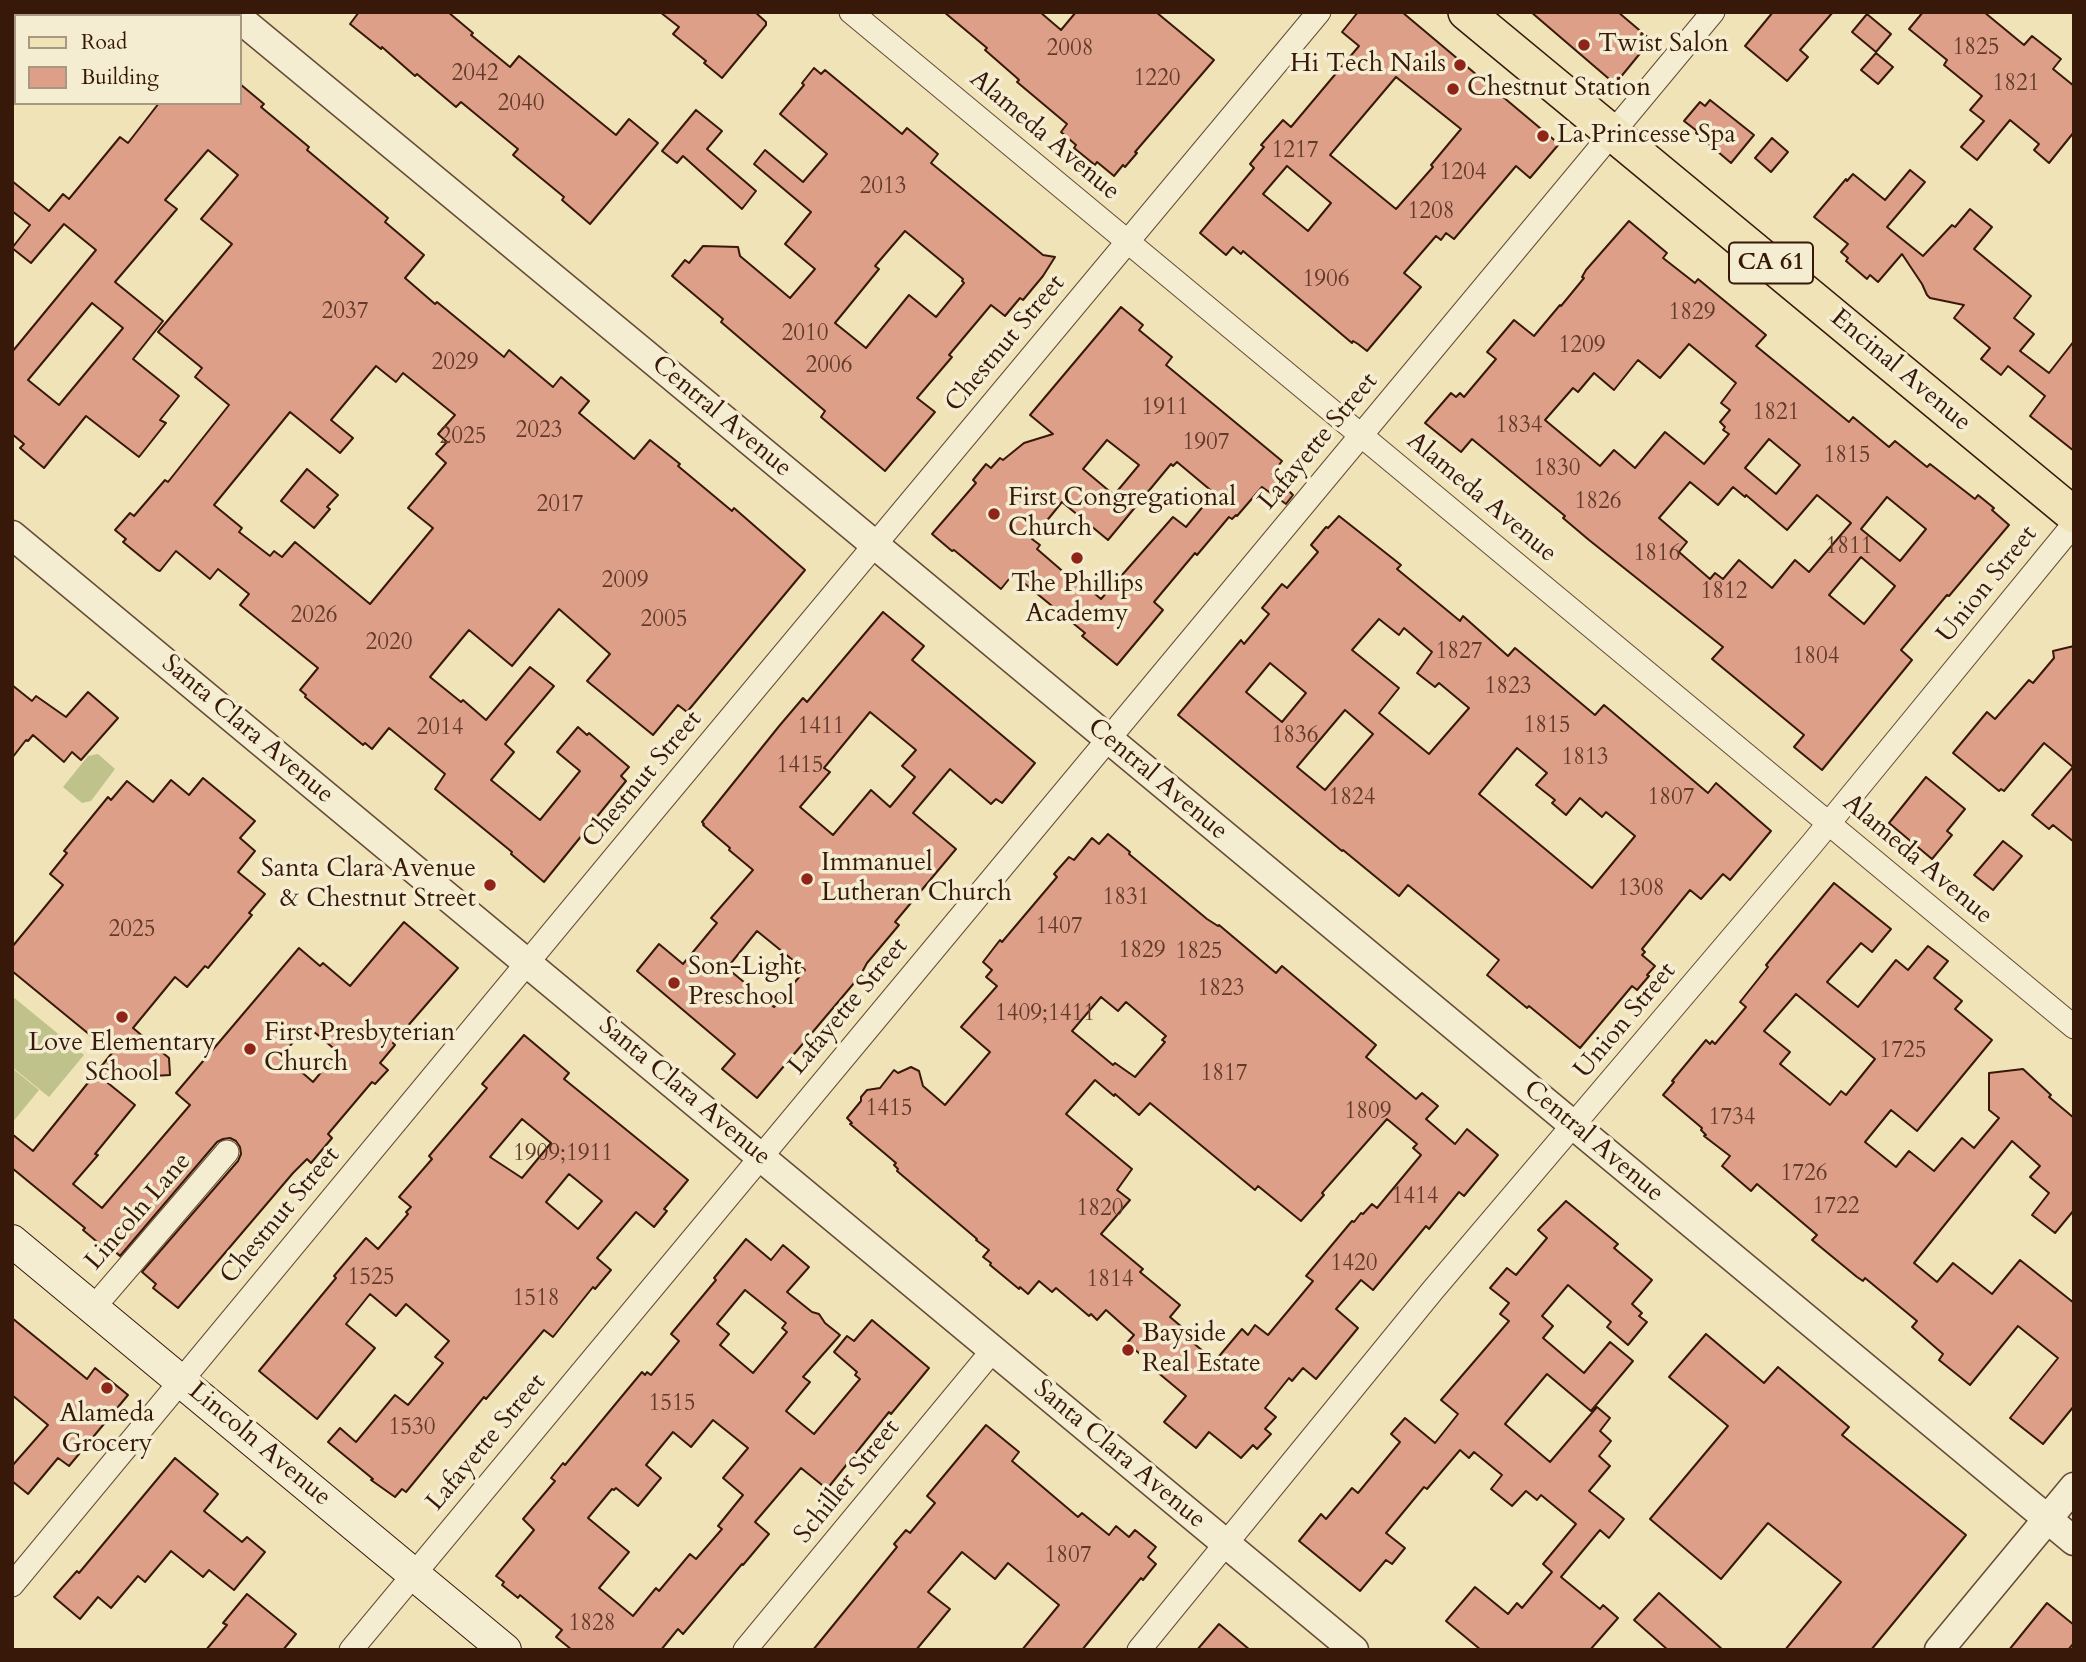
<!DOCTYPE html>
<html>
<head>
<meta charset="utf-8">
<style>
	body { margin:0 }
	#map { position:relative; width:2086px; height:1662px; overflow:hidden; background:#f0e3b8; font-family:Cardo,serif }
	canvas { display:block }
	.frame { position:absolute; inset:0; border:14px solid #371809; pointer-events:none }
	.legend { position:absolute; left:14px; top:14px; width:228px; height:91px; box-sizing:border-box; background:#f5edd1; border:2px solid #a99881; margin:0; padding:9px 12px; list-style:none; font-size:21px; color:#371809 }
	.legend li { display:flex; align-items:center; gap:14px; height:35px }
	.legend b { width:35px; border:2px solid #a99881 }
</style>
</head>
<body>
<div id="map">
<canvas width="2086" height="1662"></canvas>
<div class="frame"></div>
<ul class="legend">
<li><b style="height:9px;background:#f0e3b8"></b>Road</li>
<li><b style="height:19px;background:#de9f89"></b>Building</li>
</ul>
</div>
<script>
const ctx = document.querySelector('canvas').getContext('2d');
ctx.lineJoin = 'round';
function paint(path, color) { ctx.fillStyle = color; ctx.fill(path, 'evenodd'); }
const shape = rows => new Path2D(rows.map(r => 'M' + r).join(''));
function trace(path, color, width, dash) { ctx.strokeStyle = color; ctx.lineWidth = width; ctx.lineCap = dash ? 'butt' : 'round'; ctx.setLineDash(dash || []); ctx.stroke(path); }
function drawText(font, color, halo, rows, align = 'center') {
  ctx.font = font + ' Cardo,serif'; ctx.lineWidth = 7; ctx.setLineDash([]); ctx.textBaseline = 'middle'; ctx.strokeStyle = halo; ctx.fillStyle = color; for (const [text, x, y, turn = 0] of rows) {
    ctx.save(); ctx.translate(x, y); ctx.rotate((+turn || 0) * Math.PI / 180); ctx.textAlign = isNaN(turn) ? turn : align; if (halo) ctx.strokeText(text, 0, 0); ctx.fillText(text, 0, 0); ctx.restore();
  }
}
const green = shape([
	[98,754,115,769,91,801,82,803,63,787,88,756],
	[12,996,84,1055,49,1097,12,1067],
	[12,1068,39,1090,12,1123]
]);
const building = shape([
	[359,12,448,12,473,33,471,35,510,67,519,56,616,135,629,119,658,143,590,224,562,200,564,197,513,155,518,149,461,102,456,107,417,74,415,76,382,47,381,49,350,24,359,12],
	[660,12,755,12,766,22,766,25,722,78,704,63,706,61,673,34,679,27,660,12],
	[944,12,1040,12,1061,30,1076,12,1156,12,1214,60,1135,152,1137,153,1125,167,1123,165,1114,176,1097,162,1095,165,1074,148,1076,145,1061,132,1067,124,1017,82,1019,80,1017,78,985,50,987,48,944,12],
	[1358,12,1402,12,1559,144,1530,178,1516,166,1454,239,1446,233,1441,240,1436,236,1404,273,1421,287,1367,351,1358,344,1353,341,1352,343,1243,251,1241,254,1233,247,1226,255,1200,233,1254,168,1250,164,1264,147,1261,145,1283,120,1291,127,1359,46,1342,32,1358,12],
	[1396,77,1461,129,1431,165,1433,167,1396,209,1330,155,1396,77],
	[1287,166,1331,203,1308,231,1263,194,1287,166],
	[1531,12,1618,12,1651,40,1615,84,1531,12],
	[1773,12,1833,12,1800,50,1808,57,1787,81,1745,46,1773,12],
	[1923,12,1984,12,2024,45,2032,36,2061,59,2053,69,2074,86,2074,132,2049,163,2034,150,2039,144,2010,120,1977,160,1961,147,1984,121,1970,110,1982,96,1944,65,1947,60,1909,29,1923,12],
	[1867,14,1891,34,1876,52,1852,32,1867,14],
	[1876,53,1893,67,1878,84,1861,70,1876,53],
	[814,68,821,74,825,70,902,134,907,128,938,154,931,163,1043,255,1055,257,1043,276,1023,300,1020,298,1005,316,991,305,949,355,952,357,917,398,935,412,885,471,821,417,825,411,721,322,723,319,672,276,685,260,689,263,703,246,738,247,740,256,790,298,815,269,785,244,811,212,754,164,765,150,803,182,827,154,780,114,804,85,802,83,814,68],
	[905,231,963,279,962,281,964,283,936,317,909,295,866,348,835,323,879,269,875,266,905,231],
	[240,84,264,104,261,107,309,147,307,150,388,218,385,222,424,255,405,278,435,304,437,302,504,357,509,350,553,387,561,377,589,401,579,413,634,459,650,440,680,464,678,466,732,511,734,508,805,570,687,712,678,705,653,735,587,681,610,654,559,609,512,666,469,630,430,677,461,702,463,700,486,720,530,667,554,686,505,744,514,752,491,780,540,820,580,771,557,752,578,727,587,735,589,733,629,767,621,776,626,781,544,882,511,854,512,852,435,789,445,774,389,728,372,749,365,743,363,745,305,697,306,695,300,690,318,668,240,605,249,594,218,569,210,579,176,551,160,571,157,570,123,542,126,539,115,530,130,513,134,516,165,480,168,482,229,405,195,377,202,368,158,332,232,244,201,219,238,175,208,150,165,200,177,209,115,282,163,321,133,359,179,396,160,420,166,423,139,457,86,416,44,468,20,448,24,444,12,434,12,352,96,250,64,224,31,263,12,248,30,225,12,211,12,181,49,211,63,194,69,199,120,137,128,143,159,103,240,103,240,84],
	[92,303,123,328,59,405,28,380,92,303],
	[376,366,396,382,403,373,455,415,438,434,447,442,436,454,446,463,408,508,433,528,370,604,295,542,282,557,274,551,270,556,239,532,242,528,214,505,290,412,340,453,353,438,331,420,376,366],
	[1710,100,1754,135,1731,163,1696,133,1697,131,1684,121,1700,102,1705,106,1710,100],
	[696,110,722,131,707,149,756,191,742,209,683,156,677,163,662,151,696,110],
	[1772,138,1788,152,1771,172,1755,158,1772,138],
	[1910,170,1925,182,1887,227,1923,256,1952,225,1955,227,1970,209,1992,227,1974,249,2031,296,2014,318,2034,334,2020,351,2049,373,2074,341,2074,451,2030,416,2045,396,2008,366,2001,375,1981,359,1990,348,1954,318,1964,305,1930,298,1927,295,1922,284,1902,254,1878,282,1870,275,1867,279,1846,261,1848,258,1841,252,1848,244,1814,217,1846,179,1847,181,1853,174,1885,200,1910,170],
	[1629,221,1667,253,1663,258,1695,283,1698,279,1766,335,1756,346,1849,422,1853,417,1889,447,1895,441,1927,467,1930,464,1975,499,1978,495,1994,508,1992,510,2009,525,1949,596,1947,595,1901,650,1912,660,1822,770,1794,747,1804,735,1712,659,1723,647,1589,540,1563,518,1565,516,1472,439,1461,452,1425,423,1451,393,1456,397,1460,393,1464,397,1496,359,1487,352,1514,320,1534,336,1560,305,1561,306,1584,278,1582,277,1586,270,1629,221],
	[1689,344,1736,383,1721,403,1730,410,1720,422,1725,427,1723,430,1729,434,1704,464,1665,432,1635,468,1614,450,1600,466,1545,420,1573,388,1578,392,1594,373,1614,390,1638,360,1660,378,1689,344],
	[1769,439,1800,465,1776,494,1745,468,1769,439],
	[1690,482,1718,505,1733,487,1745,497,1746,495,1787,530,1817,495,1851,523,1809,572,1795,560,1772,588,1739,560,1723,579,1715,573,1710,579,1679,552,1687,542,1659,518,1690,482],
	[1887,497,1926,529,1900,561,1861,529,1887,497],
	[1861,557,1895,586,1864,624,1829,595,1861,557],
	[1121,307,1143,325,1139,330,1172,357,1166,365,1282,461,1272,474,1293,495,1286,504,1262,487,1237,516,1236,515,1232,519,1229,517,1197,555,1195,553,1154,602,1163,610,1117,665,1082,636,1085,633,1013,574,1001,589,954,550,952,551,932,534,976,483,973,480,986,464,991,468,1000,458,1003,460,1024,443,1053,434,1030,415,1121,307],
	[1107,440,1139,465,1114,495,1083,469,1107,440],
	[1177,462,1214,493,1186,527,1173,517,1101,599,1069,572,1067,575,1037,549,1040,545,1032,539,1062,502,1108,540,1171,464,1173,466,1177,462],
	[307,469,338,495,327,507,330,509,314,528,281,501,307,469],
	[1339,516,1401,565,1397,569,1460,621,1463,616,1508,656,1515,648,1595,715,1604,705,1708,793,1716,783,1771,831,1730,880,1723,874,1701,899,1690,890,1642,949,1645,952,1642,955,1655,966,1647,975,1649,976,1637,990,1632,986,1580,1048,1529,1006,1527,1008,1487,975,1499,960,1408,885,1399,896,1343,850,1342,851,1178,715,1241,640,1244,644,1269,614,1262,608,1282,584,1287,588,1318,552,1311,545,1326,527,1328,528,1339,516],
	[1379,619,1399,635,1404,628,1432,652,1417,673,1435,687,1439,683,1469,708,1429,754,1379,713,1399,688,1352,650,1379,619],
	[1270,663,1306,693,1282,722,1246,692,1270,663],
	[1345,710,1373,734,1325,790,1297,767,1345,710],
	[1517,748,1547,773,1536,785,1555,800,1552,803,1566,815,1580,798,1602,817,1606,812,1635,836,1592,888,1479,794,1517,748],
	[883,612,924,646,912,660,1035,763,1002,803,996,799,991,804,950,769,913,813,956,849,895,922,899,925,867,963,860,976,757,1098,722,1069,735,1054,637,971,659,944,683,964,717,923,711,918,753,870,729,850,730,848,703,825,704,824,702,822,780,725,803,698,807,702,883,612],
	[870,712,916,750,902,766,915,777,890,807,871,790,833,835,800,807,830,772,824,768,870,712],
	[757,931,805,970,774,1007,727,968,757,931],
	[2074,646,2074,842,2053,825,2049,829,2032,815,2073,767,2044,743,2004,791,2001,789,1999,791,1953,753,1987,712,1995,719,2029,680,2033,683,2054,658,2053,651,2074,646],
	[12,685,32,701,36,696,66,717,88,692,118,718,81,760,72,752,64,762,33,735,28,741,26,740,12,758,12,685],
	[1926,777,1965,809,1947,831,1952,835,1932,859,1889,823,1926,777],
	[203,778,255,821,240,838,255,851,238,872,265,894,249,913,252,915,208,968,205,966,187,987,175,977,133,1028,169,1058,170,1075,103,1079,135,1105,95,1154,98,1155,73,1184,102,1208,190,1105,176,1093,299,948,320,966,323,963,350,986,404,922,458,968,393,1043,395,1045,380,1063,388,1070,375,1084,372,1082,328,1134,332,1138,311,1163,307,1159,293,1173,178,1308,153,1288,156,1284,142,1272,238,1161,241,1154,240,1147,236,1141,230,1138,223,1139,217,1142,120,1256,111,1248,108,1251,83,1230,85,1228,12,1168,12,1134,33,1151,112,1053,12,971,12,947,63,885,50,874,67,853,64,851,108,797,111,800,127,781,153,802,171,780,189,795,203,778],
	[307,1026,338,1052,313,1082,282,1055,307,1026],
	[1108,834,1130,852,1129,854,1207,919,1218,926,1219,925,1276,973,1282,966,1376,1045,1366,1057,1416,1099,1422,1093,1438,1106,1426,1119,1455,1144,1467,1129,1498,1155,1464,1196,1459,1192,1429,1229,1426,1226,1373,1290,1361,1280,1336,1309,1358,1328,1316,1379,1303,1368,1292,1381,1289,1378,1265,1408,1276,1417,1265,1429,1271,1434,1257,1449,1253,1445,1241,1458,1209,1432,1196,1448,1164,1422,1186,1396,1150,1366,1152,1364,1127,1343,1134,1335,1106,1310,1097,1320,1091,1314,1089,1316,1056,1288,1052,1292,1039,1281,1028,1294,1020,1287,1019,1289,990,1265,991,1263,983,1257,989,1250,976,1240,977,1239,897,1171,898,1169,894,1165,896,1163,850,1124,852,1123,847,1118,861,1101,861,1097,867,1090,880,1088,894,1070,898,1073,911,1067,919,1071,923,1086,945,1105,990,1052,961,1027,997,986,986,977,992,970,983,962,1000,940,1002,942,1057,877,1054,874,1069,857,1074,860,1092,838,1099,844,1108,834],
	[1101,997,1118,1011,1126,1002,1166,1036,1162,1040,1165,1042,1135,1077,1115,1063,1113,1065,1072,1031,1101,997],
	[1095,1080,1114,1096,1115,1094,1139,1115,1150,1103,1255,1190,1258,1186,1301,1221,1324,1195,1322,1193,1387,1119,1417,1144,1413,1148,1421,1155,1377,1208,1372,1204,1363,1214,1361,1213,1354,1222,1352,1221,1306,1276,1313,1281,1268,1335,1255,1325,1248,1335,1242,1329,1215,1361,1186,1337,1189,1333,1170,1317,1180,1305,1140,1272,1143,1269,1101,1234,1130,1200,1117,1190,1132,1169,1066,1114,1095,1080],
	[2003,841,2022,856,1993,890,1974,875,2003,841],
	[1834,883,1891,929,1872,952,1861,943,1827,982,1858,1007,1896,960,1908,970,1928,946,1948,961,1934,978,1962,1001,1955,1009,1992,1040,1917,1131,1891,1110,1865,1142,1896,1167,1909,1151,1934,1171,1962,1138,1974,1148,1999,1118,1989,1110,1989,1073,2023,1069,2051,1095,2049,1097,2074,1118,2074,1210,2055,1233,2032,1215,2049,1193,2030,1177,2040,1166,2012,1141,1914,1263,1937,1282,1953,1263,1992,1294,2020,1260,2074,1303,2074,1406,2043,1444,2010,1418,2058,1358,2018,1326,1970,1385,1939,1360,1943,1354,1912,1327,1917,1321,1865,1278,1863,1281,1857,1277,1812,1240,1817,1235,1757,1184,1751,1191,1722,1166,1730,1156,1704,1136,1706,1135,1701,1130,1702,1128,1663,1095,1674,1082,1672,1081,1706,1040,1710,1044,1712,1041,1715,1044,1746,1007,1740,1002,1768,967,1766,965,1834,883],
	[1796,994,1875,1059,1846,1095,1841,1091,1830,1105,1780,1064,1790,1052,1764,1031,1796,994],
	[524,1035,569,1073,564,1079,688,1180,664,1209,667,1211,654,1227,636,1212,597,1258,611,1270,595,1289,593,1287,553,1337,544,1330,486,1399,484,1397,406,1492,402,1489,395,1497,371,1480,373,1479,328,1442,340,1428,356,1442,395,1395,408,1405,443,1363,435,1357,449,1341,406,1304,396,1316,370,1294,346,1324,375,1348,317,1419,259,1371,336,1278,334,1276,366,1238,378,1249,408,1214,406,1212,411,1207,399,1197,432,1159,429,1156,487,1088,482,1084,524,1035],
	[522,1119,551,1143,522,1178,490,1157,522,1119],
	[569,1174,602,1201,578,1229,546,1202,569,1174],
	[1566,1201,1618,1244,1614,1248,1652,1280,1632,1304,1642,1313,1639,1316,1647,1322,1628,1345,1607,1327,1611,1322,1568,1285,1542,1316,1553,1326,1543,1338,1584,1373,1610,1342,1633,1361,1591,1411,1547,1374,1505,1424,1550,1462,1597,1407,1610,1418,1600,1431,1611,1441,1599,1456,1610,1466,1589,1491,1624,1519,1609,1538,1600,1530,1561,1577,1600,1609,1603,1605,1618,1618,1590,1650,1481,1650,1446,1621,1475,1587,1508,1614,1517,1603,1522,1608,1552,1572,1543,1564,1576,1524,1541,1495,1537,1500,1526,1491,1512,1506,1491,1489,1502,1475,1474,1452,1469,1458,1460,1450,1427,1489,1424,1487,1386,1533,1405,1548,1392,1564,1386,1560,1360,1591,1299,1541,1321,1514,1326,1519,1352,1488,1358,1493,1400,1442,1391,1434,1405,1418,1435,1443,1458,1414,1441,1400,1509,1321,1500,1314,1509,1303,1490,1288,1507,1268,1516,1275,1547,1238,1538,1230,1566,1201],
	[746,1239,771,1260,783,1245,809,1267,787,1292,812,1312,819,1314,825,1323,840,1335,803,1377,810,1382,786,1411,814,1434,860,1379,855,1375,857,1372,834,1352,847,1336,854,1341,872,1320,929,1368,891,1414,889,1412,827,1489,801,1468,755,1522,769,1534,743,1565,742,1564,683,1634,678,1629,661,1650,572,1650,556,1637,562,1630,520,1595,518,1598,502,1585,504,1582,496,1576,534,1530,523,1519,555,1481,551,1478,563,1463,565,1465,642,1372,645,1375,647,1372,651,1375,679,1341,671,1334,716,1280,714,1278,746,1239],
	[745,1290,786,1323,782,1328,787,1332,753,1373,720,1345,729,1334,717,1324,745,1290],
	[713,1420,748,1448,723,1478,743,1495,718,1526,722,1529,696,1559,690,1554,659,1591,656,1588,633,1616,599,1588,629,1552,588,1518,612,1489,614,1490,616,1488,638,1506,661,1478,646,1465,673,1432,691,1447,713,1420],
	[12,1318,87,1379,95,1368,128,1395,69,1466,58,1458,28,1494,12,1481,12,1466,48,1425,12,1395,12,1318],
	[1706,1334,1764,1383,1778,1367,1849,1427,1842,1435,1966,1535,1871,1650,1785,1650,1841,1582,1768,1523,1721,1579,1650,1519,1728,1426,1669,1377,1706,1334],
	[986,1425,1019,1452,1012,1461,1078,1517,1082,1513,1109,1535,1116,1526,1129,1537,1135,1530,1156,1547,1148,1557,1156,1564,1143,1580,1141,1578,1082,1650,1022,1650,1059,1605,1008,1563,995,1579,962,1552,928,1592,950,1609,916,1650,813,1650,897,1547,894,1544,906,1530,910,1533,935,1503,927,1496,986,1425],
	[175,1458,218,1494,204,1511,242,1542,247,1537,265,1552,234,1590,209,1570,203,1577,171,1551,145,1582,138,1576,111,1608,98,1597,80,1619,54,1597,77,1571,79,1573,175,1458],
	[1659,1593,1723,1650,1668,1650,1634,1620,1659,1593],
	[247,1594,296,1634,283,1650,206,1650,227,1625,223,1623,247,1594],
	[2047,1603,2074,1625,2074,1643,2068,1650,2009,1650,2047,1603],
	[1219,1624,1250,1650,1197,1650,1219,1624]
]);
const minor = shape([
	[851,12,2074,1027],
	[94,1307,227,1152],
	[12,1585,658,805,1319,12],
	[351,1650,1713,12],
	[745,1650,993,1350],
	[1139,1650,1433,1290,1811,845,2074,524]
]);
const tertiary = shape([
	[240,19,644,353,2074,1541],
	[12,535,1354,1650],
	[1939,1650,2074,1487]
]);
const secondary = shape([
	[12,1241,505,1650]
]);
const primary = shape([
	[1466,12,2074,515]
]);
const markers = [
	[1584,45,7,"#8f2418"],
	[1460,65,7,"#8f2418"],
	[1453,89,7,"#8f2418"],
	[1543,136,7,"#8f2418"],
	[994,514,7,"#8f2418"],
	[1077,558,7,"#8f2418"],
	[807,879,7,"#8f2418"],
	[490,885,7,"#8f2418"],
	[674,983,7,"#8f2418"],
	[122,1017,7,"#8f2418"],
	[250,1049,7,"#8f2418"],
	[1128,1350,7,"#8f2418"],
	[107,1388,7,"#8f2418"]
];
const numberNames = [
	["1825",1976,49],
	["2008",1070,50],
	["2042",475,75],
	["1220",1157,80],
	["1821",2016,85],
	["2040",521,105],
	["1217",1295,152],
	["1204",1463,174],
	["2013",883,188],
	["1208",1431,213],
	["1906",1326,281],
	["2037",345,313],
	["1829",1692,314],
	["2010",805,335],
	["1209",1582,347],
	["2029",455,364],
	["2006",829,367],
	["1911",1165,409],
	["1821",1776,414],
	["1834",1519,427],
	["2023",539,432],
	["2025",463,438],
	["1907",1206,444],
	["1815",1847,457],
	["1830",1557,470],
	["1826",1598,503],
	["2017",560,506],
	["1811",1849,548],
	["1816",1657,555],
	["2009",625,582],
	["1812",1724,593],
	["2026",314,617],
	["2005",664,621],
	["2020",389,644],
	["1827",1459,653],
	["1804",1816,658],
	["1823",1508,688],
	["1815",1547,727],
	["1411",821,728],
	["2014",440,729],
	["1836",1295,737],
	["1813",1585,759],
	["1415",800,767],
	["1824",1352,799],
	["1807",1671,799],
	["1308",1641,890],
	["1831",1126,899],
	["1407",1059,928],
	["2025",132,931],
	["1829",1142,952],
	["1825",1199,953],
	["1823",1221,990],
	["1409;1411",1045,1015],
	["1725",1903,1052],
	["1817",1224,1075],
	["1415",889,1110],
	["1809",1368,1113],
	["1734",1732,1119],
	["1909;1911",563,1155],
	["1726",1804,1175],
	["1414",1415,1198],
	["1722",1836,1208],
	["1820",1100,1210],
	["1420",1354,1265],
	["1525",371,1279],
	["1814",1110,1281],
	["1518",536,1300],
	["1515",672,1405],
	["1530",412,1429],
	["1807",1068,1557],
	["1828",592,1625]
];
const shields = [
	[1771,263,84]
];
const shieldNames = [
	["CA 61",1771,263]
];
const poiNames = [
	["Twist Salon",1598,45],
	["Hi Tech Nails",1446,65,"right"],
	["Chestnut Station",1467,89],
	["La Princesse Spa",1557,136],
	["First Congregational",1008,499],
	["Church",1008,529],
	["The Phillips",1077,585,"center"],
	["Academy",1077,615,"center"],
	["Immanuel",821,864],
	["Lutheran Church",821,894],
	["Santa Clara Avenue",476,870,"right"],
	["& Chestnut Street",476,900,"right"],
	["Son-Light",688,968],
	["Preschool",688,998],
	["First Presbyterian",264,1034],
	["Church",264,1064],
	["Love Elementary",122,1044,"center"],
	["School",122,1074,"center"],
	["Bayside",1142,1335],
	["Real Estate",1142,1365],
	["Alameda",107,1415,"center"],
	["Grocery",107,1445,"center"]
];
const streetNames = [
	["Alameda Avenue",1044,136,40],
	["Chestnut Street",1006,344,-50],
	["Encinal Avenue",1900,371,40],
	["Central Avenue",721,417,40],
	["Lafayette Street",1319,442,-50],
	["Alameda Avenue",1481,498,40],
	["Union Street",1988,585,-51],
	["Santa Clara Avenue",247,730,40],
	["Chestnut Street",643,780,-50],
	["Central Avenue",1157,780,40],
	["Alameda Avenue",1917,860,40],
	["Lafayette Street",849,1007,-50],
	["Union Street",1626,1021,-50],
	["Santa Clara Avenue",684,1092,40],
	["Central Avenue",1593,1142,40],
	["Lincoln Lane",139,1212,-49],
	["Chestnut Street",281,1216,-50],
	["Lafayette Street",487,1443,-50],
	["Lincoln Avenue",259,1445,40],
	["Santa Clara Avenue",1119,1455,40],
	["Schiller Street",848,1482,-51]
];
paint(green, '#bfc28b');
paint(building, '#de9f89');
trace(building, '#371809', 2);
trace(minor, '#654b35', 25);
trace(tertiary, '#654b35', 31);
trace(secondary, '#371809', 34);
trace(primary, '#371809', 38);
trace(minor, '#f5edd1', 23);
trace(tertiary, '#f5edd1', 28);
trace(secondary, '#f5edd1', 32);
trace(primary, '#f0e3b8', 35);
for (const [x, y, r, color] of markers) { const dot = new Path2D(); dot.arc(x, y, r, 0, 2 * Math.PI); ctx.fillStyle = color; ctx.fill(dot); trace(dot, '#f5edd1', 2.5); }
drawText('23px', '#613a29', null, numberNames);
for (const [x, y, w] of shields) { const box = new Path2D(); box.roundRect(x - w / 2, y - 20.5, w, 41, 5); ctx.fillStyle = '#f5edd1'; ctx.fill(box); trace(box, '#371809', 2); }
drawText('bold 24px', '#371809', null, shieldNames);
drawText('26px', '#371809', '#f5edd1', poiNames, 'left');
drawText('26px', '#371809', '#f5edd1', streetNames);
</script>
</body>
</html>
